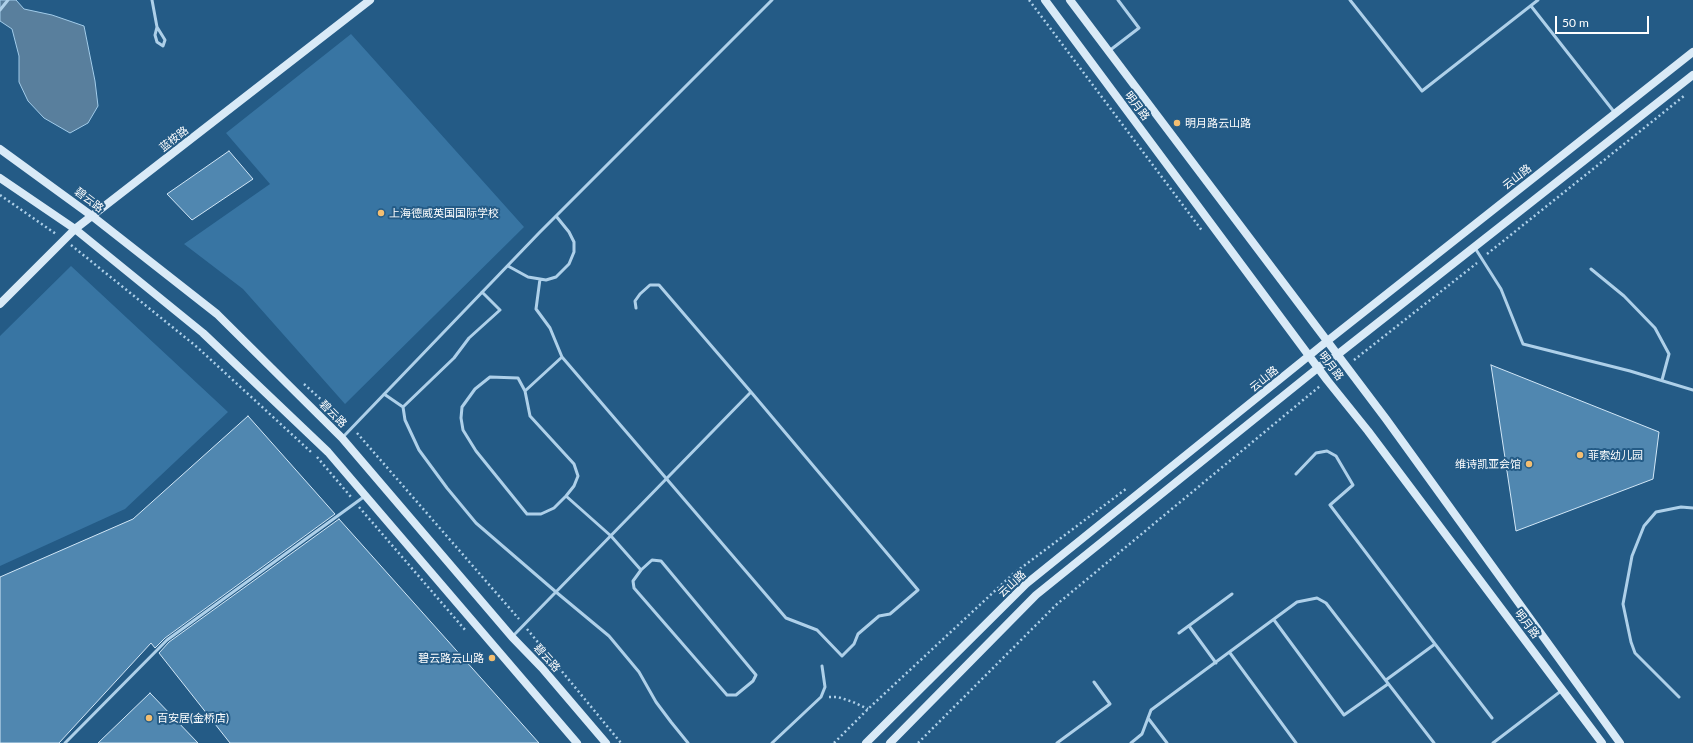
<!DOCTYPE html>
<html>
<head>
<meta charset="utf-8">
<style>
	body { margin:0 }
	#map { position:relative; width:1693px; height:743px; overflow:hidden; background:#245b86; font-family:Lato,sans-serif }
	canvas { display:block }
	.scale { position:absolute; left:1555px; top:16px; width:94px; height:18px; box-sizing:border-box; border:2px solid #fff; border-top:0; padding-left:5px; font-size:12px; line-height:14px; white-space:nowrap; color:#fff; -webkit-text-stroke:3px #245b86; paint-order:stroke }
</style>
</head>
<body>
<div id="map">
<canvas width="1693" height="743"></canvas>
<div class="scale">50 m</div>
</div>
<script>
const ctx = document.querySelector('canvas').getContext('2d');
ctx.lineJoin = 'round';
function paint(path, color) { ctx.fillStyle = color; ctx.fill(path, 'evenodd'); }
const shape = rows => new Path2D(rows.map(r => 'M' + r).join(''));
function trace(path, color, width, dash) { ctx.strokeStyle = color; ctx.lineWidth = width; ctx.lineCap = dash ? 'butt' : 'round'; ctx.setLineDash(dash || []); ctx.stroke(path); }
function drawText(font, color, halo, rows, align = 'center') {
  ctx.font = font + ' Lato,"Noto Sans SC",sans-serif'; ctx.lineWidth = 4; ctx.setLineDash([]); ctx.textBaseline = 'middle'; ctx.strokeStyle = halo; ctx.fillStyle = color; for (const [text, x, y, turn = 0] of rows) {
    ctx.save(); ctx.translate(x, y); ctx.rotate((+turn || 0) * Math.PI / 180); ctx.textAlign = isNaN(turn) ? turn : align; if (halo) ctx.strokeText(text, 0, 0); ctx.fillText(text, 0, 0); ctx.restore();
  }
}
const green = shape([
	[351,34,524,227,345,404,243,289,184,244,270,184,226,133],
	[71,266,228,412,125,509,0,566,0,336]
]);
const water = shape([
	[0,0,16,0,24,9,52,15,84,26,95,81,98,106,88,123,70,133,44,118,28,101,19,82,19,56,12,29,0,21,0,0]
]);
const building = shape([
	[229,151,253,179,192,220,167,194,229,151],
	[1491,365,1659,432,1653,479,1516,531,1491,365],
	[248,416,335,514,165,638,155,648,151,643,59,743,0,743,0,577,133,519,248,416],
	[339,519,539,743,230,743,159,653,169,642,339,519],
	[150,693,198,743,98,743,150,693]
]);
const path = shape([
	[1029,0,1203,232],
	[0,195,56,234],
	[71,245,197,347,311,452],
	[1487,254,1684,96],
	[1354,360,1477,263],
	[304,384,348,424],
	[357,433,519,619],
	[317,457,351,497],
	[359,507,466,631],
	[527,629,621,743],
	[829,697,838,697,853,702,868,709],
	[834,743,868,709,1013,574,1126,489],
	[918,743,1056,605,1320,386]
]);
const lane = shape([
	[152,0,157,27,155,35,157,42,163,46,165,40,157,27],
	[1350,0,1422,91,1538,0],
	[1531,6,1615,113],
	[0,10,8,0],
	[1109,51,1139,28,1118,0],
	[1475,248,1501,289,1523,344,1630,371,1693,390],
	[508,266,528,277,546,280,556,277,569,264,574,252,574,242,569,232,556,216],
	[1591,269,1624,296,1655,328,1669,354,1662,380],
	[540,279,536,309,550,328,562,357,786,618,817,630,842,656,854,644,858,634,879,616,890,614,918,590,751,392],
	[482,292,500,310,469,338,454,358,403,407,405,420,419,450,447,488,476,523,556,592,609,636,639,672,656,702,671,722,688,743],
	[525,391,518,378,490,377,475,389,462,407,461,418,463,430,476,451,527,514,541,514,554,508,566,496,574,486,578,476,574,464,530,416,525,391,562,357],
	[384,394,403,407],
	[343,437,539,233,772,0],
	[1296,474,1316,453,1327,451,1336,456,1353,485,1330,505,1435,644],
	[566,496,611,536,641,570,652,560,661,561,756,675,753,681,736,695,727,695,634,588,633,581,641,570],
	[1274,620,1344,715,1388,684],
	[1189,626,1216,663],
	[1179,633,1232,594],
	[512,637,751,392,659,285,650,285,640,294,635,301,636,308],
	[1230,653,1296,743],
	[1386,680,1435,644,1492,718],
	[1679,697,1635,653,1631,642,1623,604,1632,556,1644,526,1656,512,1681,507,1693,508],
	[1148,718,1167,743],
	[65,743,167,640,365,496],
	[772,743,821,697,825,687,822,666],
	[1057,743,1110,704,1094,682],
	[1131,743,1142,734,1151,710,1297,602,1317,598,1326,603,1434,743],
	[1493,743,1561,691]
]);
const secondary = shape([
	[1045,0,1327,380,1368,431,1602,743],
	[1070,0,1386,419,1620,743],
	[0,149,92,216,217,314,342,438,512,637,542,668,606,743],
	[0,178,75,229,203,333,328,452,577,743],
	[0,304,75,229,370,0],
	[866,743,1026,584,1326,342,1693,52],
	[890,743,1036,595,1319,367,1337,355,1693,75]
]);
const markers = [
	[1177,123,4,"#f3be71"],
	[381,213,4,"#f3be71"],
	[1580,455,4,"#f3be71"],
	[1529,464,4,"#f3be71"],
	[492,658,4,"#f3be71"],
	[149,718,4,"#f3be71"]
];
const streetNames = [
	["明月路",1137,106,53],
	["蓝桉路",174,139,-38],
	["云山路",1517,177,-38],
	["碧云路",89,200,37],
	["明月路",1331,366,53],
	["云山路",1264,379,-39],
	["碧云路",333,414,45],
	["云山路",1012,584,-43],
	["明月路",1527,624,53],
	["碧云路",547,658,48]
];
const poiNames = [
	["明月路云山路",1185,123],
	["上海德威英国国际学校",389,213],
	["菲索幼儿园",1588,455],
	["维诗凯亚会馆",1521,464,"right"],
	["碧云路云山路",484,658,"right"],
	["百安居(金桥店)",157,718]
];
paint(green, '#3875a3');
paint(water, '#597f9d');
trace(water, '#a2ccea', 1);
paint(building, '#5087b0');
trace(building, '#d2e7f7', 1);
trace(path, '#aed0e9', 2.5, [2, 3]);
trace(lane, '#aed0e9', 3);
trace(secondary, '#d9eaf7', 8);
for (const [x, y, r, color] of markers) { const dot = new Path2D(); dot.arc(x, y, r, 0, 2 * Math.PI); ctx.fillStyle = color; ctx.fill(dot); trace(dot, '#245b86', 1.5); }
drawText('11px', '#fff', '#245b86', streetNames);
drawText('11px', '#fff', '#245b86', poiNames, 'left');
</script>
</body>
</html>
